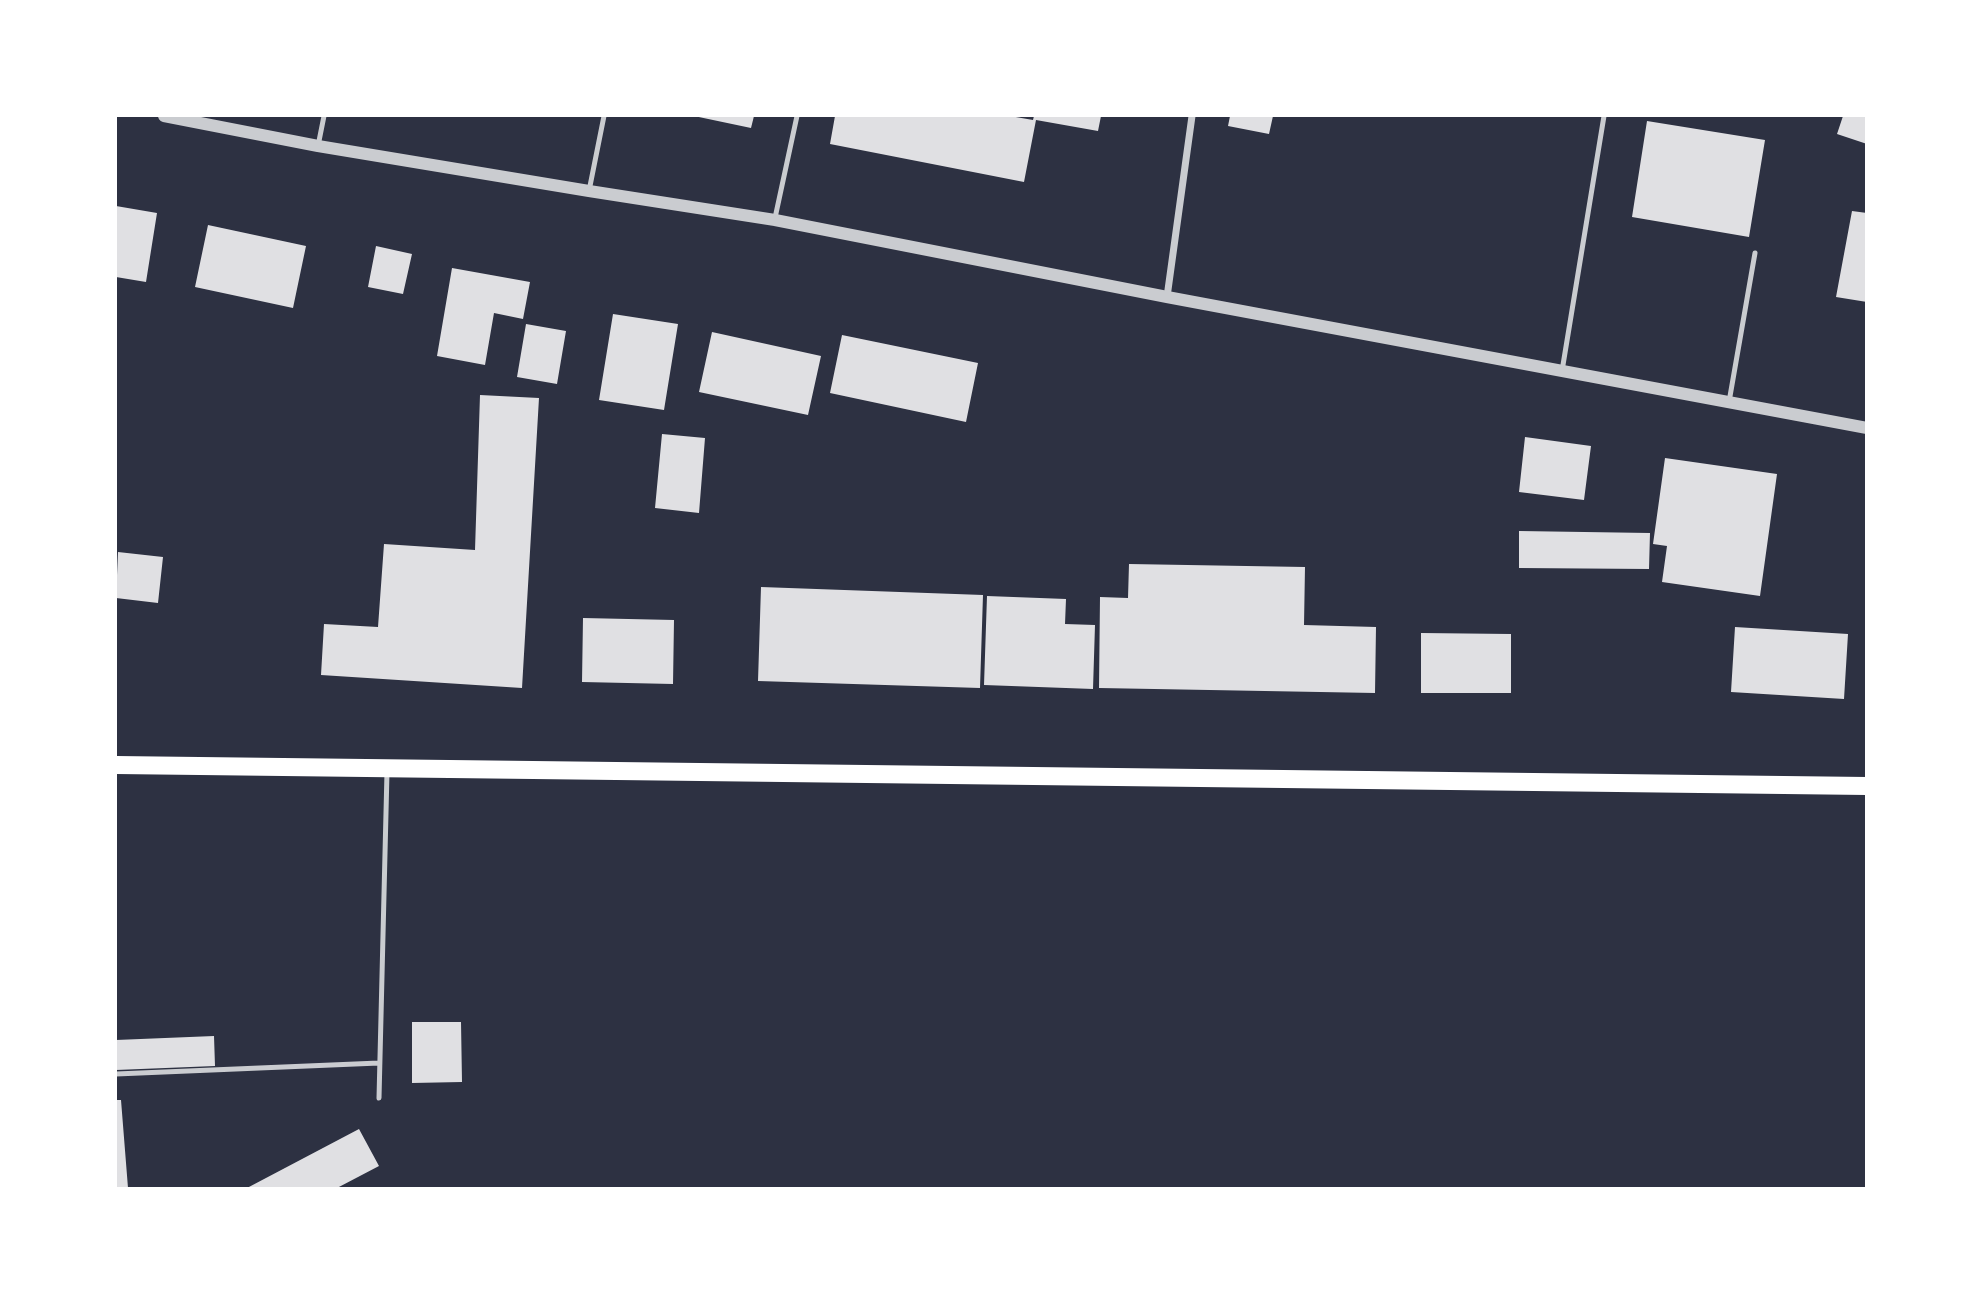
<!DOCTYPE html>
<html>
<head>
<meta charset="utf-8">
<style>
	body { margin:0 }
	#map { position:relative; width:1982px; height:1304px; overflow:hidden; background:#2d3142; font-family:"Roboto Condensed",sans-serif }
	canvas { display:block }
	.frame { position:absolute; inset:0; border:117px solid #fff; pointer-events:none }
</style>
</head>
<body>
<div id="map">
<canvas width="1982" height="1304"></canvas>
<div class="frame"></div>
</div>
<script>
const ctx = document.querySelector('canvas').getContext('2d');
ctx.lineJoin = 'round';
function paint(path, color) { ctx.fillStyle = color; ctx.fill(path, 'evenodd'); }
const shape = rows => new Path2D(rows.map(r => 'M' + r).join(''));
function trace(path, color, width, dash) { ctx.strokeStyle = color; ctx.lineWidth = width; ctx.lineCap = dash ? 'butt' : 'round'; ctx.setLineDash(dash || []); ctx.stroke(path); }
const building = shape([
	[694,116,754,116,751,128],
	[835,116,1010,116,1033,120,1034,116,1101,116,1098,131,1036,120,1024,182,830,144],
	[1230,116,1273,116,1269,134,1228,126],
	[1843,116,1867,116,1867,144,1837,134],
	[1647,121,1765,140,1749,237,1632,217],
	[116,206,157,213,146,282,116,277],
	[1852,211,1867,213,1867,302,1836,297],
	[208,225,306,246,293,308,195,287],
	[376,246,412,254,403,294,368,287],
	[452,268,530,282,523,319,494,313,485,365,437,356],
	[613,314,678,324,664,410,599,400],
	[526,324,566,331,557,384,517,377],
	[712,332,821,356,808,415,699,392],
	[842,335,978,363,966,422,830,393],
	[480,395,539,398,522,688,321,675,324,624,378,627,384,544,475,550],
	[662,434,705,438,699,513,655,508],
	[1525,437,1591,446,1584,500,1519,492],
	[1665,458,1777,474,1760,596,1662,582,1667,546,1653,544],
	[1519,531,1650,533,1649,569,1519,568],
	[118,552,163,557,158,603,116,598],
	[1129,564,1305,567,1304,625,1376,627,1375,693,1099,688,1100,597,1128,598],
	[761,587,983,595,980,688,758,681],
	[987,596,1066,599,1065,624,1095,625,1093,689,984,685],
	[583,618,674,620,673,684,582,682],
	[1735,627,1848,634,1844,699,1731,692],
	[1421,633,1511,634,1511,693,1421,693],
	[412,1022,461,1022,462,1082,412,1083],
	[214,1036,215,1066,116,1070,116,1040],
	[116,1100,121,1100,128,1188,116,1188],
	[359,1129,379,1166,337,1188,247,1188]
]);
const service = shape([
	[318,146,324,116],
	[589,191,604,116],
	[775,218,797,116],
	[1562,371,1604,116],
	[1729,402,1755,253],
	[116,1074,379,1063],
	[379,1098,387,772]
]);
const minor = shape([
	[1167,297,1192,116]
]);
const tertiary = shape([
	[164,116,318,146,589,191,775,220,1167,297,1867,428]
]);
const primary = shape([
	[116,765,1867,786]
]);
paint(building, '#e0e0e3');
trace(service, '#caccd0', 5);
trace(minor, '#caccd0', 7);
trace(tertiary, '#caccd0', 12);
trace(primary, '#fff', 18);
</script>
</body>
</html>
